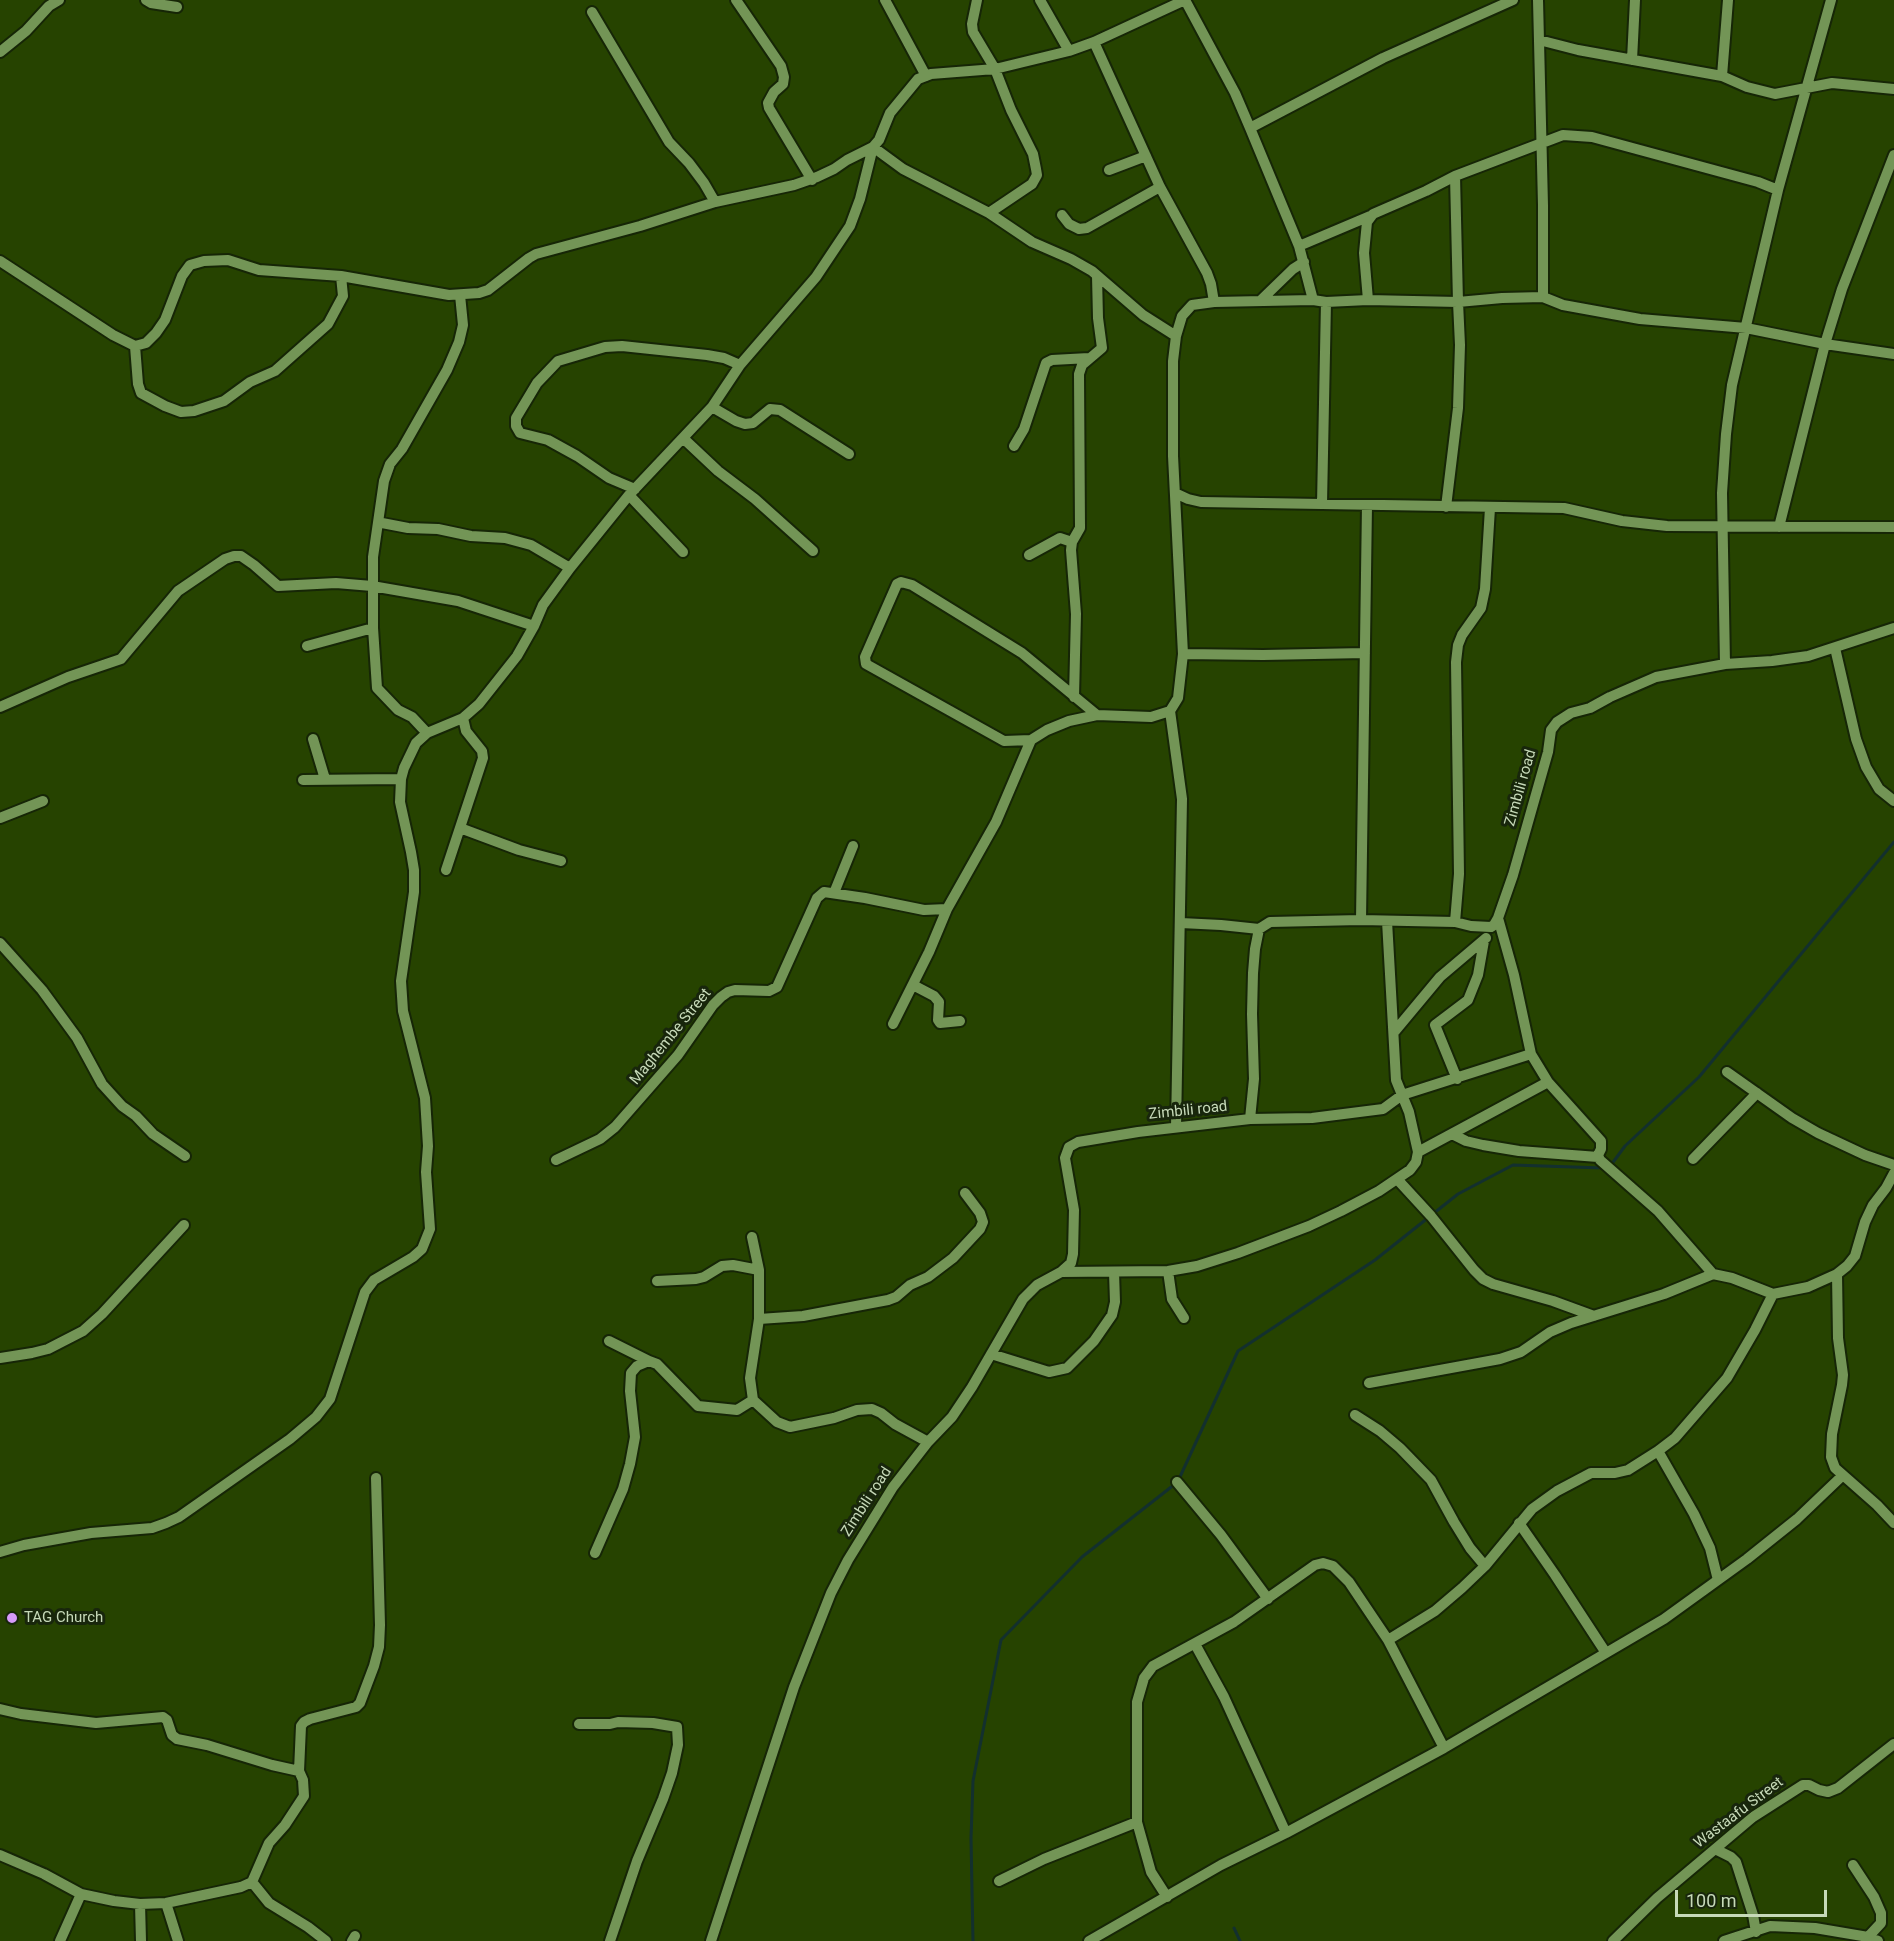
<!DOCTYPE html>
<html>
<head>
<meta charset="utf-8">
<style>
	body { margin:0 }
	#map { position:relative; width:1894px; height:1941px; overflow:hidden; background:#264300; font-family:Roboto,sans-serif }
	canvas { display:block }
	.scale { position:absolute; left:1675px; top:1890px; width:152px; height:27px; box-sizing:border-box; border:3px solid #c6d9b8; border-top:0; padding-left:8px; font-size:18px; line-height:21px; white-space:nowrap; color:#c6d9b8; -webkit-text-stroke:4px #18260c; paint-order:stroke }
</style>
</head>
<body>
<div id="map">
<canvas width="1894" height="1941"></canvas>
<div class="scale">100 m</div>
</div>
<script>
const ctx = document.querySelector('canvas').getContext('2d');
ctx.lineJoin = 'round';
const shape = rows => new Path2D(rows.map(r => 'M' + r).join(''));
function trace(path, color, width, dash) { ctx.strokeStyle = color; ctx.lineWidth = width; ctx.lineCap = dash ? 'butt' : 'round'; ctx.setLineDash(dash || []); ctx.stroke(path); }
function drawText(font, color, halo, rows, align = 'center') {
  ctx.font = font + ' Roboto,sans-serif'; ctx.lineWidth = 6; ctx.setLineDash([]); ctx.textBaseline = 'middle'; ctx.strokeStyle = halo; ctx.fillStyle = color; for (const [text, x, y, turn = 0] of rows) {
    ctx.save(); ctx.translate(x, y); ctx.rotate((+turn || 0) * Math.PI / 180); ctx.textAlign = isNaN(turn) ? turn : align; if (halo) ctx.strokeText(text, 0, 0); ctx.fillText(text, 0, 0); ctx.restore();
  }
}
const stream = shape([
	[1611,1165,1625,1146,1699,1077,1894,842],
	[1179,1479,1238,1351,1375,1260,1458,1194,1513,1165,1603,1168],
	[1234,1928,1240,1941],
	[973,1941,971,1838,973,1781,1001,1640,1082,1557,1175,1484]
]);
const minor = shape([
	[146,0,151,3,177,7],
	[736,0,781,66,784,77,783,84,774,92,768,103,769,108,812,180],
	[885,0,926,76],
	[977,0,972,24,973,32,995,69,1011,110,1033,154,1036,169,1037,175,1032,184,989,213],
	[1040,0,1069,51],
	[1538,0,1543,205,1543,297],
	[592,12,669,142,689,163,704,183,715,202],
	[1539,40,1578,50,1722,76,1747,87,1775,94,1832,83,1894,89],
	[1094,42,1160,187,1207,273,1211,284,1214,302],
	[0,52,26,31,49,6,59,0],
	[1632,60,1635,0],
	[1722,76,1728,0],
	[1250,128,1383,58,1513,0],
	[1109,170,1146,156],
	[1062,215,1069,224,1079,229,1087,228,1160,187],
	[1299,246,1370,216],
	[0,261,113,335,135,346,146,343,156,333,165,320,182,276,190,265,204,261,228,260,259,270,341,276,449,295,479,293,488,290,529,258,536,254,640,226,715,202,794,185,817,177,834,169,847,160,873,147,879,140,890,113,918,79,931,74,995,69,1069,51,1094,42,1185,0,1235,93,1250,128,1299,246,1313,300],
	[1368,300,1364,253,1367,222,1373,214,1426,191,1455,176,1563,135,1592,137,1758,182,1778,190],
	[1260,301,1293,269,1304,262],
	[135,346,138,384,141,393,165,406,181,412,194,411,224,401,250,382,275,371,328,324,343,296,341,276],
	[712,407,736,421,745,424,753,423,770,409,780,410,849,454],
	[684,439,718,471,755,499,813,551],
	[1014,446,1024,429,1046,363,1052,360,1089,358],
	[635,489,609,478,577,456,548,440,520,433,516,426,516,418,537,383,558,361,605,347,622,346,707,355,724,358,740,365],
	[1175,493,1188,499,1201,502,1564,508,1622,521,1667,526,1894,527],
	[629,495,683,552],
	[1322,504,1326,302],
	[1446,507,1458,408,1460,345,1458,302,1455,176],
	[382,523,408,528,438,529,471,536,505,538,531,545,570,568],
	[1779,527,1825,344,1842,289,1894,155],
	[1029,555,1060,538,1072,542],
	[307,646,373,628],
	[1835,648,1856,739,1866,767,1879,789,1894,801],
	[1183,654,1263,655,1365,653],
	[1725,664,1722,493,1726,434,1732,385,1778,190,1831,0],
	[1074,697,1076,614,1071,550,1072,542,1080,528,1079,374,1082,365,1102,348,1098,318,1097,276],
	[0,707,68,677,121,659,178,591,225,559,234,556,241,556,254,565,278,586,336,583,372,586,458,601,534,626],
	[1170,711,1182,799,1176,1127],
	[427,733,412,717,398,710,377,688,373,628,373,557,384,481,390,464,402,449,447,370,459,342,463,325,460,295],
	[313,739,325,779],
	[1031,740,1004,741,866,664,865,657,897,584,901,582,912,585,1022,653,1097,715],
	[303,780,401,779],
	[0,818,43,801],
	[460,828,519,850,561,861],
	[446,870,483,758,482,751,466,731,463,718],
	[834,893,853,846],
	[1498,918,1514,975,1531,1054,1548,1082,1601,1141,1601,1149,1598,1155,1600,1160,1658,1211,1713,1274],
	[1361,920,1367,505],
	[1455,922,1459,874,1456,662,1458,645,1462,635,1481,608,1485,589,1490,508],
	[1181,923,1221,925,1259,929],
	[0,943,42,990,77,1038,102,1084,122,1106,136,1116,153,1134,185,1156],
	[913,985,934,996,939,1002,938,1020,940,1023,960,1021],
	[893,1024,929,952,947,909,996,822,1031,740,1047,730,1069,721,1097,715,1151,717,1170,711,1178,698,1183,654,1173,456,1173,361,1176,336,1182,316,1192,305,1214,302,1313,300,1326,302,1368,300,1458,302,1502,298,1543,297,1563,305,1640,319,1746,328,1825,344,1894,354],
	[1395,1031,1440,977,1486,938],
	[1727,1072,1792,1118,1818,1133,1865,1155,1894,1165],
	[1457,1079,1435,1025,1468,1000,1478,975,1484,941],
	[1250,1119,1312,1118,1383,1109,1402,1095,1531,1054],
	[1452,1134,1466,1141,1483,1145,1519,1151,1598,1157],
	[1418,1152,1548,1082],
	[1693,1159,1757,1093],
	[556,1160,600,1139,615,1127,678,1055,713,1005,721,997,728,992,735,990,769,991,777,987,817,898,824,892,865,898,924,910,947,909],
	[1397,1179,1431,1216,1474,1270,1483,1279,1493,1284,1553,1301,1594,1316],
	[752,1237,759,1270,759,1319,750,1378,753,1400,777,1422,790,1427,834,1418,857,1410,872,1409,881,1413,895,1424,928,1442],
	[1168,1271,1172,1299,1184,1318],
	[1061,1272,1168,1271,1197,1266,1238,1253,1309,1226,1341,1211,1379,1191,1410,1170,1416,1162,1418,1152,1409,1112,1396,1080,1387,921],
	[1837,1274,1838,1338,1843,1375,1842,1385,1832,1434,1831,1457,1835,1468,1877,1505,1894,1523],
	[657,1281,696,1279,704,1277,722,1266,733,1265,759,1270],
	[759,1319,803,1316,888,1300,896,1297,910,1285,928,1277,953,1258,980,1229,983,1222,980,1213,965,1193],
	[609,1341,649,1361],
	[991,1354,1049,1372,1067,1368,1094,1341,1112,1315,1115,1302,1114,1272],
	[0,1358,32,1353,48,1349,83,1331,102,1314,184,1225],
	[1369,1383,1500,1359,1521,1352,1550,1332,1571,1323,1664,1294,1713,1274,1732,1278,1773,1294,1808,1287,1837,1274,1847,1266,1855,1256,1865,1222,1873,1205,1886,1188,1894,1173],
	[1355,1415,1380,1431,1400,1448,1431,1480,1454,1522,1470,1548,1485,1566],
	[1658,1451,1694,1514,1710,1548,1718,1580],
	[1177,1482,1221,1535,1268,1599],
	[1519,1523,1555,1575,1606,1653],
	[0,1552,24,1545,91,1533,152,1528,166,1523,179,1517,290,1439,316,1417,330,1399,365,1292,374,1280,413,1257,422,1249,430,1229,426,1172,428,1146,425,1098,403,1011,401,981,414,892,414,870,411,852,400,802,401,779,404,768,416,743,427,733,463,718,479,704,517,656,534,626,543,605,570,568,629,495,712,407,740,365,816,277,850,226,860,199,873,147,903,169,989,213,1032,242,1071,259,1092,271,1143,315,1176,336],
	[595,1553,623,1489,630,1464,635,1437,630,1391,631,1373,637,1366,649,1361,657,1364,698,1406,737,1410,753,1400],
	[1388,1640,1435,1611,1462,1588,1485,1566,1532,1509,1557,1491,1591,1473,1615,1473,1628,1470,1658,1451,1675,1438,1727,1378,1755,1330,1773,1294],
	[1195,1644,1224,1697,1286,1833],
	[0,1709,21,1714,96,1723,163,1717,167,1720,172,1735,177,1739,207,1745,272,1765,299,1771],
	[579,1724,610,1724,618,1722,653,1723,677,1727,678,1745,672,1773,663,1799,637,1861,610,1941],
	[1715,1849,1731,1857,1736,1862,1753,1915,1756,1932],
	[0,1855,44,1874,81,1894,114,1901,140,1904,166,1903,241,1887,252,1882,269,1843,285,1825,304,1796,303,1780,299,1771,301,1726,304,1722,310,1719,356,1707,360,1703,374,1666,379,1647,380,1625,376,1478],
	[1853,1865,1874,1897,1881,1913,1881,1923,1868,1937],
	[999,1881,1044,1859,1137,1822],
	[252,1882,269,1903,308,1927,326,1941],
	[1167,1897,1151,1872,1137,1822,1137,1702,1144,1678,1153,1666,1234,1622,1315,1565,1323,1563,1333,1566,1349,1582,1388,1640,1444,1748],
	[166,1903,178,1941],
	[140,1904,141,1941],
	[60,1941,81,1894],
	[352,1941,355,1936],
	[711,1941,794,1687,831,1593,848,1560,893,1487,928,1442,952,1417,972,1387,1023,1299,1037,1285,1061,1272,1071,1263,1073,1254,1074,1210,1065,1158,1069,1147,1078,1142,1138,1132,1250,1119,1254,1079,1252,1014,1253,973,1255,949,1259,929,1270,922,1361,920,1455,922,1471,926,1491,927,1494,925,1498,918,1513,875,1548,752,1551,730,1557,722,1571,713,1590,708,1610,697,1656,677,1725,664,1772,661,1808,656,1894,628],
	[1089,1941,1221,1865,1286,1833,1444,1748,1664,1619,1747,1559,1797,1519,1842,1476],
	[1613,1941,1657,1898,1753,1817,1803,1785,1809,1785,1819,1790,1828,1792,1838,1788,1894,1744],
	[1724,1941,1770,1926,1815,1928,1868,1937,1878,1941]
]);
const markers = [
	[12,1618,6,"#d69bfa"]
];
const streetNames = [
	["Zimbili road",1521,788,-74],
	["Maghembe Street",671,1037,-51],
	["Zimbili road",1188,1111,-6],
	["Zimbili road",867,1502,-57],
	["Wastaafu Street",1739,1813,-37]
];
const poiNames = [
	["TAG Church",24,1618]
];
trace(stream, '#13302e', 3);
trace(minor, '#162606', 14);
trace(minor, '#739556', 10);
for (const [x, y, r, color] of markers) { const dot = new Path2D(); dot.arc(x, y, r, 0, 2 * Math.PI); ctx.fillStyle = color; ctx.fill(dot); trace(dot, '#18260c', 2); }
drawText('15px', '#c6d9b8', '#18260c', streetNames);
drawText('15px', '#c6d9b8', '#18260c', poiNames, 'left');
</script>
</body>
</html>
